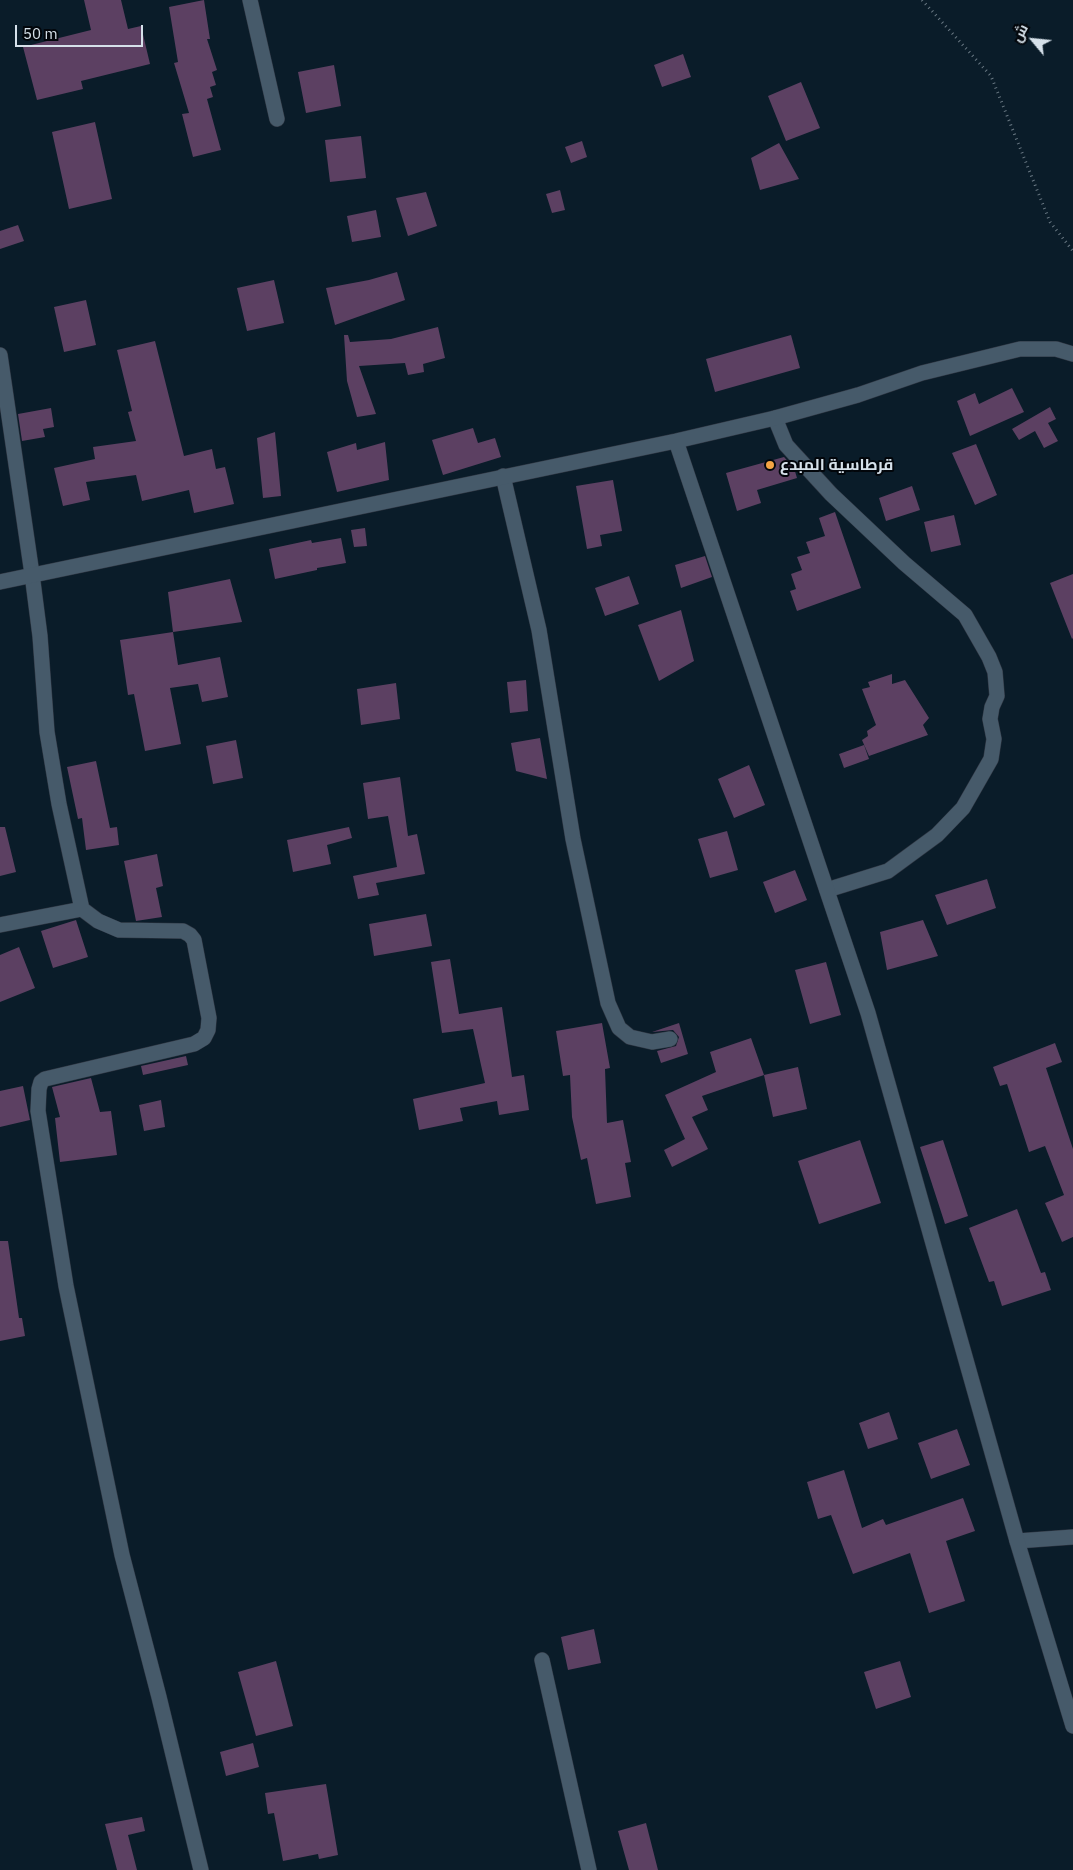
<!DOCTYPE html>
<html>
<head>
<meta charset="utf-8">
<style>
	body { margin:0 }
	#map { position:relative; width:1073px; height:1870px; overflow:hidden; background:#0a1c29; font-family:"IBM Plex Sans",Cairo,sans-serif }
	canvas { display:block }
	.north { position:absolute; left:1008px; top:15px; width:50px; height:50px; -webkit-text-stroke:4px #02060b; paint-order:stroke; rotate:298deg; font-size:14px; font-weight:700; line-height:20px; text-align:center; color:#d6e1ea }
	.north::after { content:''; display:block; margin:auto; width:18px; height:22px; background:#d6e1ea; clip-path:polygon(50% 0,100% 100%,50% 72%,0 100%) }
	.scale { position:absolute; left:15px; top:25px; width:128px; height:22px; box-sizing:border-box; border:2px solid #d6e1ea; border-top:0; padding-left:6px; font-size:15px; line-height:18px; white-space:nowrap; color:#d6e1ea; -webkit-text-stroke:4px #02060b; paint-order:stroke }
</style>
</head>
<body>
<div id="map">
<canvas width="1073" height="1870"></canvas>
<div class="north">ش</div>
<div class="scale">50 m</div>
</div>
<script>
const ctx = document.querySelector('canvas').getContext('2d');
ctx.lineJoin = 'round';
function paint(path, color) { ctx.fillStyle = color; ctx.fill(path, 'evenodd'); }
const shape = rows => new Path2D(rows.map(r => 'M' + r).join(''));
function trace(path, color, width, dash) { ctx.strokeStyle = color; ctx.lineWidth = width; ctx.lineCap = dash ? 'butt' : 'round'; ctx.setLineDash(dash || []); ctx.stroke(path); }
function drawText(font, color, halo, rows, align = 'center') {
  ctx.font = font + ' "IBM Plex Sans",Cairo,sans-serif'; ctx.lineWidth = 4; ctx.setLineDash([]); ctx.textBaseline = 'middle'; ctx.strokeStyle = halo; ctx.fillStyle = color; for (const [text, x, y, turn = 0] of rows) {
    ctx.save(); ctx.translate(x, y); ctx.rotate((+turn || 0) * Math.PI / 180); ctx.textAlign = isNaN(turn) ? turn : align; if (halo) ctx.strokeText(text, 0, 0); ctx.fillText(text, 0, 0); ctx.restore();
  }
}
const building = shape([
	[84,0,121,0,128,29,141,26,150,64,81,81,83,89,37,100,23,47,91,30],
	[204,0,210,39,207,39,217,70,212,72,216,85,210,87,213,97,207,99,221,150,193,157,182,114,189,113,174,63,178,62,169,7],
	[683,54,691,77,662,87,654,65],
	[334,65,341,106,306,113,298,72],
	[801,82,820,128,786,141,768,96],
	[95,122,112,199,69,209,52,132],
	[361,136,366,178,330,182,325,140],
	[582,141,587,157,571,163,565,147],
	[779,143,799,179,760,190,751,158],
	[560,190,565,210,552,213,546,194],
	[426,192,437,226,408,236,396,198],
	[376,210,381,237,352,242,347,216],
	[18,225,24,241,0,249,0,231],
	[397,272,405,300,335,325,326,288,369,280],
	[274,280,284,323,247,331,237,288],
	[86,300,96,345,64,352,54,307],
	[438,327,445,358,423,364,424,372,408,375,405,363,359,366,376,414,357,417,347,381,344,335,348,335,350,342,391,339],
	[791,335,800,368,715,392,706,359],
	[155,341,184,456,212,449,216,469,225,467,234,504,194,513,189,490,142,501,136,475,86,482,90,500,63,506,54,468,95,459,93,447,136,441,128,412,132,411,117,350],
	[1012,388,1024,412,970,436,957,401,975,393,979,404],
	[1050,407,1056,419,1048,423,1058,441,1044,448,1035,431,1019,440,1012,429],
	[51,408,54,427,43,429,45,437,22,441,18,414],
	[473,428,478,443,495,438,501,457,443,475,432,440],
	[275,432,281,496,263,498,257,438],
	[385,442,389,480,337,492,327,452,356,443,357,450],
	[976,444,997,495,975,505,952,453],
	[784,457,794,468,797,478,757,490,761,503,737,511,726,473],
	[613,480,622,531,600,535,602,546,587,549,576,486],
	[912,486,920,510,886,521,879,498],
	[835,512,861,588,797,611,790,591,796,589,791,574,802,570,797,557,810,553,806,542,825,536,819,518],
	[954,515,961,545,931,552,924,522],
	[365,528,367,546,354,547,351,530],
	[341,538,346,563,317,568,317,570,275,579,269,549,311,540,312,543],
	[705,556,712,577,681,588,675,565],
	[1073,574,1073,638,1072,639,1050,583],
	[629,576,639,604,605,616,595,588],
	[230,579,242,622,173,632,168,592],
	[681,610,694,661,659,681,638,625],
	[173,632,178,665,220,657,228,697,202,702,198,684,170,688,181,744,145,751,134,694,128,695,120,640],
	[892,674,892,684,905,680,929,718,923,725,928,735,869,756,862,740,868,736,867,731,876,725,862,689,870,687,868,682],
	[526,680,528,711,510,713,507,682],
	[396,683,400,719,361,725,357,689],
	[540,738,547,779,516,771,511,743],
	[236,740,243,778,213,784,206,746],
	[864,745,869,759,844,768,839,754],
	[96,761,110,828,117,827,119,845,86,850,82,818,78,819,67,767],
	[749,765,765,805,734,818,718,779],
	[400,777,408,836,417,834,425,874,376,883,379,895,358,899,353,876,397,867,388,816,368,819,363,783],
	[0,827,5,827,16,872,0,876],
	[349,827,352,838,327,845,331,864,293,872,287,840],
	[727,831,738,870,710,878,698,839],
	[157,854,163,886,156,888,162,917,136,921,124,861],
	[795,870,807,900,775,913,763,882],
	[987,879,996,908,947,925,935,895],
	[426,914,432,946,374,956,369,924],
	[76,920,88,957,53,968,41,931],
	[923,920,938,956,887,970,880,932],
	[19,947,35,988,0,1002,0,955],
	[450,959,459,1014,502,1007,512,1077,524,1075,529,1110,499,1115,497,1101,460,1108,463,1121,419,1130,413,1099,485,1083,473,1029,442,1033,431,962],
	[826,962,841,1015,810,1024,795,970],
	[602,1023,610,1068,605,1069,607,1123,623,1120,631,1162,625,1163,631,1197,596,1204,587,1158,581,1160,572,1117,570,1075,563,1076,556,1031],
	[679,1023,688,1054,661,1063,657,1051,676,1046,679,1037,673,1030,652,1032],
	[751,1038,764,1075,702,1096,708,1110,692,1117,708,1149,672,1167,664,1150,685,1139,665,1095,716,1072,710,1052],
	[1055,1043,1062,1062,1046,1068,1073,1149,1073,1237,1062,1242,1045,1203,1064,1195,1045,1146,1029,1152,1007,1084,1000,1086,993,1067],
	[186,1056,188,1065,143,1075,141,1066],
	[798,1067,807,1109,773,1117,764,1075],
	[91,1078,100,1112,111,1111,117,1155,60,1162,55,1118,60,1117,52,1087],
	[23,1086,30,1120,0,1127,0,1091],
	[161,1100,165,1127,144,1131,139,1105],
	[860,1140,881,1203,819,1224,798,1161],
	[943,1140,968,1216,945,1224,920,1147],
	[1017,1209,1041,1273,1045,1272,1051,1290,1002,1306,994,1281,989,1282,969,1228],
	[0,1241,8,1241,19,1318,22,1318,25,1336,0,1341],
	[889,1412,898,1439,868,1449,859,1423],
	[957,1429,970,1465,931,1479,918,1443],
	[844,1470,862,1528,883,1519,886,1525,963,1498,975,1531,946,1541,965,1601,929,1613,910,1553,853,1574,831,1515,818,1519,807,1482],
	[594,1629,601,1663,568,1670,561,1637],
	[276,1661,293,1726,256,1736,238,1672],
	[900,1661,911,1697,876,1709,864,1672],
	[253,1743,259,1767,226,1776,220,1752],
	[326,1784,338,1855,319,1859,318,1854,283,1861,274,1813,268,1814,265,1793],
	[142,1817,145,1831,128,1835,137,1870,117,1870,105,1824],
	[646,1823,658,1870,629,1870,618,1831]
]);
const path = shape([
	[922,0,991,76,1050,222,1073,251]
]);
const minor = shape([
	[250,0,277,119],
	[0,355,32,574,40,636,47,732,59,804,82,909,98,921,119,930,183,931,190,935,194,940,209,1018,208,1030,204,1038,194,1044,45,1079,41,1082,39,1089,38,1111,66,1286,122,1555,159,1697,201,1870],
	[775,418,786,445,831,494,904,563,965,615,989,657,995,672,997,696,992,707,990,719,994,739,991,759,963,808,937,835,888,871,827,890],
	[503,476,539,630,573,839,608,1003,619,1028,630,1037,652,1042,670,1039],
	[0,925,82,909],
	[1017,1541,1073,1537],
	[542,1660,589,1870]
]);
const tertiary = shape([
	[676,441,868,1013,1017,1541,1073,1726],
	[0,582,676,441,775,418,858,395,922,373,1020,349,1056,349,1073,354]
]);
const markers = [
	[770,465,5,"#f4a444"]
];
const poiNames = [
	["قرطاسية المبدع",780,465]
];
paint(building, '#5c4062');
trace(minor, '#2f3642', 16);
trace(tertiary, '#2f3642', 16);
trace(path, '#6a7984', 3, [1, 4]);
trace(minor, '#465a6a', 15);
trace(tertiary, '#465a6a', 15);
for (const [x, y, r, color] of markers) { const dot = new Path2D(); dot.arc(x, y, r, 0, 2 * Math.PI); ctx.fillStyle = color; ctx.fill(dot); trace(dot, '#02060b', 2); }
drawText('bold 16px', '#d6e1ea', '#02060b', poiNames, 'left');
</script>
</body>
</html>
